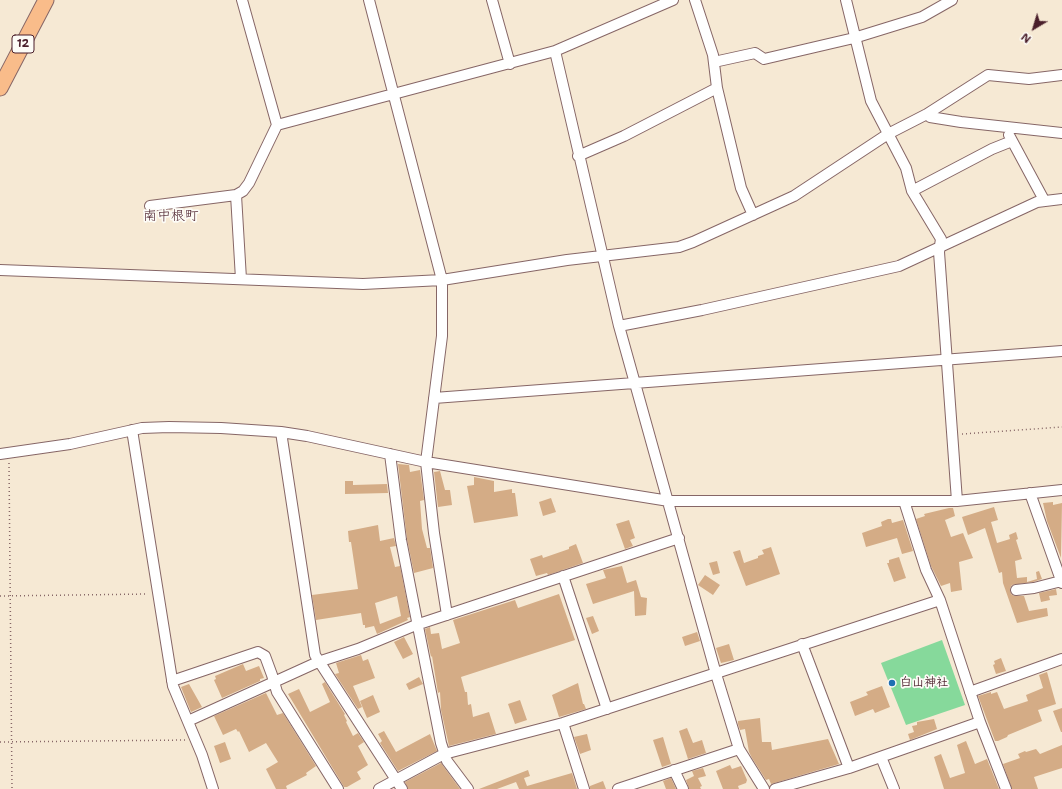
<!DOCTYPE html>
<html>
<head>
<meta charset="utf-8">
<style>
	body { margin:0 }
	#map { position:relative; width:1062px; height:789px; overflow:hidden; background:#f6e9d4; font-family:"Shantell Sans",sans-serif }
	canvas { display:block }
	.north { position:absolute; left:1014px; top:8px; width:40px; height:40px; -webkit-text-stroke:3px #fdfcf7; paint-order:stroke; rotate:218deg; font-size:11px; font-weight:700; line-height:16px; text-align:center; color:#4a1f2b }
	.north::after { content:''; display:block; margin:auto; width:14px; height:18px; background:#4a1f2b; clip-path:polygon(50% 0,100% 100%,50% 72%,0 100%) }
</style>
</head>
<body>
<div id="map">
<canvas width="1062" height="789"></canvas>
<div class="north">N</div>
</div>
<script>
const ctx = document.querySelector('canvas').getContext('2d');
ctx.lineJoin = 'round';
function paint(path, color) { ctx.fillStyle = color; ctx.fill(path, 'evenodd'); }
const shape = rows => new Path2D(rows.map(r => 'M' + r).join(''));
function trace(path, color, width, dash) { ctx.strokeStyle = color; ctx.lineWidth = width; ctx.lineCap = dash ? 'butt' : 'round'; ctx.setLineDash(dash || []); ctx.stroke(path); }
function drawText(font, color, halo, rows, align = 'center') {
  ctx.font = font + ' "Shantell Sans","Klee One",sans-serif'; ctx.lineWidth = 3.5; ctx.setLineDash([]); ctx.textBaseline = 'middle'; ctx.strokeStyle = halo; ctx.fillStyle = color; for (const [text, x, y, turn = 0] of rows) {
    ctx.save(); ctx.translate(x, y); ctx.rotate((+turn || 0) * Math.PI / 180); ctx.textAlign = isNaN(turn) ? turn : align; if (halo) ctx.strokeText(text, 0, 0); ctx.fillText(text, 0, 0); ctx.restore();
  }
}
const green = shape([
	[942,640,965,705,906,725,881,663]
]);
const building = shape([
	[398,464,409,465,410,472,420,470,424,500,420,501,422,529,427,548,430,548,433,568,414,573,407,539],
	[440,471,445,490,450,490,452,505,438,507,434,472],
	[474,477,494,481,494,492,512,489,512,493,515,493,518,516,474,523,467,486,474,485],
	[345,481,353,481,353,485,387,484,388,493,345,494],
	[551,498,556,512,543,516,539,502],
	[1053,502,1053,505,1062,503,1061,558,1047,521,1043,503],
	[994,507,998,520,991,522,997,543,1010,539,1009,535,1016,532,1018,539,1016,540,1022,559,1015,561,1017,578,1027,577,1027,582,1037,579,1036,572,1039,571,1042,579,1033,582,1012,585,1010,588,1011,594,1014,596,1024,596,1029,611,1047,608,1048,616,1017,623,1003,583,1002,572,999,573,985,528,968,535,962,517],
	[949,508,953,508,955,516,945,520,951,537,963,533,973,558,959,562,962,590,951,592,950,583,941,586,931,566,916,519,925,516,924,514],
	[888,519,891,519,892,523,903,520,913,551,902,554,897,538,866,547,862,533,882,526,881,522],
	[629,520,635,538,630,540,633,546,625,549,616,524],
	[378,525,380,541,394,538,396,546,390,547,395,567,400,566,410,617,407,618,408,620,377,634,374,626,365,628,365,625,363,625,361,613,316,620,312,595,358,589,351,542,349,542,348,531],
	[397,596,401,616,380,624,375,603],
	[576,544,583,563,548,575,547,573,536,576,530,559,542,555,543,558,569,549,569,547],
	[771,547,780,574,746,586,733,552,740,550,744,563,758,558,758,556,764,554,762,550],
	[899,557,906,578,894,582,887,563,889,563,889,560],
	[717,561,720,573,713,575,709,563],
	[622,566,627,583,636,580,641,597,647,598,646,615,635,616,634,591,593,604,586,584,606,578,603,570],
	[705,575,720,585,713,595,698,585],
	[1056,589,1057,595,1049,596,1050,600,1041,602,1039,593],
	[559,594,575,640,461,677,465,692,467,692,468,705,471,704,473,717,489,712,496,734,449,746,441,710,440,692,438,693,432,656,431,657,425,629,430,627,431,634,439,633,442,649,460,643,453,620,515,600,518,608],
	[593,616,599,631,592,634,586,618],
	[697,632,700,641,685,646,682,637],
	[404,637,413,654,403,659,394,642],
	[729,644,734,660,721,663,716,648],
	[361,655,363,661,368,659,375,678,353,686,362,707,358,709,335,674,339,673,336,663],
	[1001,658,1006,671,996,674,993,665,995,664,994,661],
	[243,664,246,671,259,666,264,678,260,679,260,681,222,698,214,680,216,679,215,676],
	[1047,672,1056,704,1038,710,1042,721,1008,735,1007,737,998,741,995,741,978,696,991,692,991,694,997,692,1004,709,1028,701,1026,695,1043,688,1039,675],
	[419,677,423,684,409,690,406,684],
	[325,682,345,714,344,715,347,721,346,722,353,736,358,733,364,742,358,746,368,765,357,772,361,779,347,787,344,787,288,694,299,689,310,712,330,702,322,684],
	[578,683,583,704,584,704,586,709,559,717,552,695],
	[189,684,202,707,191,712,181,687],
	[882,686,890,707,875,713,873,709,855,716,850,702,868,695,866,692],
	[266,693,277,715,283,713,316,766,306,773,307,775,286,786,287,789,276,789,266,769,278,762,266,743,249,752,239,731,238,732,236,729,223,735,214,716],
	[373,695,380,712,367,718,360,701],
	[520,700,527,720,515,724,508,704],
	[1062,708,1062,732,1061,732,1053,711],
	[760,718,762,742,771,742,772,750,828,739,839,764,771,784,769,779,766,780,752,758,749,752,745,729,740,730,738,724,738,721],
	[934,719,937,729,910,740,908,734,914,732,912,726,917,725,917,722],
	[687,728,693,743,702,740,706,753,688,759,679,731],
	[384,731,396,752,430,734,437,751,398,771,380,743,382,741,378,734],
	[587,734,591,750,580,754,574,737],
	[663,737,671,764,662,767,653,740],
	[966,741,975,764,987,759,999,789,944,789,934,757,941,754,950,778,965,773,957,745],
	[225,742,231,759,220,763,214,746],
	[1062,745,1062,768,1034,777,1038,789,1012,789,1003,764,1020,758,1018,754,1025,751,1026,752,1036,749,1040,754],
	[441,763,460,789,408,789,405,782],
	[730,765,732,769,741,766,747,780,746,783,738,786,739,789,723,789,716,771],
	[703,768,706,776,698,778,702,786,700,787,701,789,689,789,686,780,694,776,692,771],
	[528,770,530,776,524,778,527,786,572,773,577,789,519,789,516,782,497,789,479,789],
	[671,778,676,789,666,789,663,781],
	[603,781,606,789,590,789,590,786]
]);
const path = shape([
	[962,434,1062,427],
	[9,463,12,789],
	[0,596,148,594],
	[0,742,186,740]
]);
const minor = shape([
	[369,0,442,280,442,336,426,462,434,533,447,615],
	[492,0,510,64],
	[695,0,713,55,717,88,741,188,753,215],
	[846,0,871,101,906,168,912,191,941,239,939,252,957,501],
	[555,51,619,326,716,674,739,749,764,789],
	[714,62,755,53,764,59,854,38,922,17,952,0],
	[927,114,930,117,961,122,1062,133],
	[277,125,555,51,673,0],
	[1009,135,1044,200],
	[578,156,624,136,717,88],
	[912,191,992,149,1012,141],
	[236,195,241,279],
	[150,206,236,195,243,191,249,183,277,125,242,0],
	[0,270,363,284,442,280,567,260,679,247,693,242,794,196,888,134,927,114,988,75,1029,79,1062,75],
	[619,326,702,310,899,266,1037,202,1062,199],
	[434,398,1062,351],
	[132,430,173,686,202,755,213,789],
	[281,432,315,655,402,789],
	[0,454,70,444,142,428,169,427,221,428,281,432,307,436,426,462,669,501,957,501,1062,490],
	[390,454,401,540,441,743,447,761,468,789],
	[1030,493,1062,583],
	[904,501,926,570,940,600,980,722,1006,789],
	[563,576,607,709],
	[1016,590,1034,588,1061,581],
	[802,644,849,768],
	[172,681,258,652,265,656,272,675,274,682,188,721],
	[970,692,1062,659],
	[563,723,584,789],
	[881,757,894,789],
	[674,770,683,789],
	[338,789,277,692,274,682,318,662,358,649,416,625,679,538],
	[379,789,444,754,563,723,940,600],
	[618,789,739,749],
	[775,789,849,768,980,722]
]);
const primary = shape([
	[0,88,46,0]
]);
const markers = [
	[892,683,4,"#1f6fb2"]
];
const shields = [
	[23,44,22]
];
const shieldNames = [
	["12",23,44]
];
const poiNames = [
	["白山神社",900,683]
];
const quarterNames = [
	["南中根町",171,216]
];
paint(green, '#86d99b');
paint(building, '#d4ac86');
trace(minor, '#866666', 12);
trace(primary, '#866666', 17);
trace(path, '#866666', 1.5, [1, 3]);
trace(minor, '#fff', 10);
trace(primary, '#f9bc8a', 15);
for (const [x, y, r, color] of markers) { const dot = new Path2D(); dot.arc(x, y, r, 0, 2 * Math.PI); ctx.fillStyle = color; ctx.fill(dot); trace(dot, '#fdfcf7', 1.5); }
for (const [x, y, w] of shields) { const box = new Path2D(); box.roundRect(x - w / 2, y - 9, w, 18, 3); ctx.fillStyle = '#fdfcf7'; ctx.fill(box); trace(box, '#4a1f2b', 1); }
drawText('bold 11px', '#4a1f2b', null, shieldNames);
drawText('bold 12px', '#4a1f2b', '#fdfcf7', poiNames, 'left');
drawText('14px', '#4a1f2b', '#fdfcf7', quarterNames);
</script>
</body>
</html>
